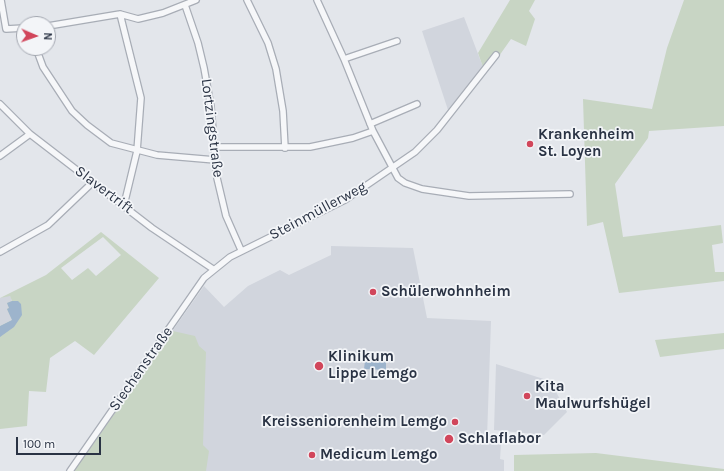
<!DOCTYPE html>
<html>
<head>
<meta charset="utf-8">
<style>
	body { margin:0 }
	#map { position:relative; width:724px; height:471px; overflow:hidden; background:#e3e6eb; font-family:Karla,sans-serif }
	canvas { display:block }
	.north { position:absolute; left:16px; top:16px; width:40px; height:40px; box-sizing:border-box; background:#f3f5f8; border:1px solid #a3a7b0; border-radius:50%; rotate:92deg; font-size:11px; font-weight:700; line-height:16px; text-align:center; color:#2a3344 }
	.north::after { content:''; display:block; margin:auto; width:14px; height:18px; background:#d1465b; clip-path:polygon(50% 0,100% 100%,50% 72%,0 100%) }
	.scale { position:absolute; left:16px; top:437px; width:85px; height:18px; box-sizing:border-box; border:2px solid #2a3344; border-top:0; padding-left:5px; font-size:12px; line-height:14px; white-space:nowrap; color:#2a3344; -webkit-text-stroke:3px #f3f5f8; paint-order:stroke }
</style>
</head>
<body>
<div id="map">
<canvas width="724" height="471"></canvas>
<div class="north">N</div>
<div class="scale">100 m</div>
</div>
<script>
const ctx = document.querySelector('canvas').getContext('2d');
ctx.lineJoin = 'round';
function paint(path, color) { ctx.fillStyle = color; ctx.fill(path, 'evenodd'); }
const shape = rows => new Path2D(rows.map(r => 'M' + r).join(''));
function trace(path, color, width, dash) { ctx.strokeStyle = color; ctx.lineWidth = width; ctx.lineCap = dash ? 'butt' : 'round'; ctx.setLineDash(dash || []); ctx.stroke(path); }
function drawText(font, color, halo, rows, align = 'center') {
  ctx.font = font + ' Karla,sans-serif'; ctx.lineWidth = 3.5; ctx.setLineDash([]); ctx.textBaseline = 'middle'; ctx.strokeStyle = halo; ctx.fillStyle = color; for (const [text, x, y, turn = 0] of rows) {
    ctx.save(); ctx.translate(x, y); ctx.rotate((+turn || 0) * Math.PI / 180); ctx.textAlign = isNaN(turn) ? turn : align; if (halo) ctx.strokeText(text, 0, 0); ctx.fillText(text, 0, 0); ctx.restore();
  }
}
const built = shape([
	[464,17,483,67,448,110,422,31],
	[331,246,413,248,427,318,491,321,487,438,491,443,501,444,500,459,504,460,504,471,74,471,204,286,224,307,248,286,280,270,289,275,331,255],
	[10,295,12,301,9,308,12,320,0,326,0,298],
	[496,364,550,381,567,412,544,435,494,430]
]);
const green = shape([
	[510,0,535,0,529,11,535,19,526,46,511,39,499,56,492,54,483,67,478,53],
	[684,0,724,0,724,126,649,131,648,138,615,184,623,237,721,225,723,243,712,245,715,272,724,272,724,281,619,293,603,222,587,226,583,99,652,109,667,48],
	[101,232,159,278,94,355,75,341,50,358,46,392,29,391,27,426,0,429,0,326,12,320,7,309,9,308,7,303,12,301,10,296,0,298,46,275],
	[103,237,121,255,96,276,88,268,72,280,61,268],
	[173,331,195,336,199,346,206,352,203,445,209,451,206,471,74,471],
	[724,333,724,349,660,357,655,340],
	[596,453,724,469,724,471,514,471,514,455]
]);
const water = shape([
	[12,301,18,301,21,304,22,315,14,327,0,337,0,326,12,320,7,309,9,308,7,303],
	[365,361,386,362,386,370,364,369]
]);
const minor = shape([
	[1,0,6,29,24,28],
	[247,0,268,43,276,69,283,111,285,148],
	[317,0,344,59,373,131,398,178,405,183,422,189,469,196,570,194],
	[185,5,198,43,204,68,211,107,217,178,226,216,241,250],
	[120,14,141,98,137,151,124,205],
	[48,26,120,14,138,19,163,13,196,0],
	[36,48,43,67,72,111,87,125,111,143,157,155,215,160],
	[344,59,397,41],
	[0,104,30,134,152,228,213,269],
	[370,124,417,104],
	[215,147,310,147,353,138,373,131],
	[0,156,30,134],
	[0,252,48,225,93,182],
	[70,471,204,278,230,257,345,200,415,152,437,130,496,55]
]);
const markers = [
	[530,144,4,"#d1465b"],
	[373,292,4,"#d1465b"],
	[319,366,5,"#d1465b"],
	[527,396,4,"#d1465b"],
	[455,422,4,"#d1465b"],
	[449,439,5,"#d1465b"],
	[312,455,4,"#d1465b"]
];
const streetNames = [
	["Lortzingstraße",212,128,83],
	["Slavertrift",104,190,37],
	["Steinmüllerweg",318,211,-28],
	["Siechenstraße",141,369,-55]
];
const poiNames = [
	["Krankenheim",538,135],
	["St. Loyen",538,152],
	["Schülerwohnheim",381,292],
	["Klinikum",328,357],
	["Lippe Lemgo",328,374],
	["Kita",535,387],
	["Maulwurfshügel",535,404],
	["Kreisseniorenheim Lemgo",447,422,"right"],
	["Schlaflabor",458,439],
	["Medicum Lemgo",320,455]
];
paint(built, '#d1d5dd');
paint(green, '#c8d5c4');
paint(water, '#9db4cc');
trace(minor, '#a8adb6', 8);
trace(minor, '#f6f7f9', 5.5);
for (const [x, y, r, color] of markers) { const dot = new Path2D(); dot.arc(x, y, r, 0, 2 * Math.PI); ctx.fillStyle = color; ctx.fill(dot); trace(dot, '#f3f5f8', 1.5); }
drawText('15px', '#2a3344', '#f3f5f8', streetNames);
drawText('bold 15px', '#2a3344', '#f3f5f8', poiNames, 'left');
</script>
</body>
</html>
